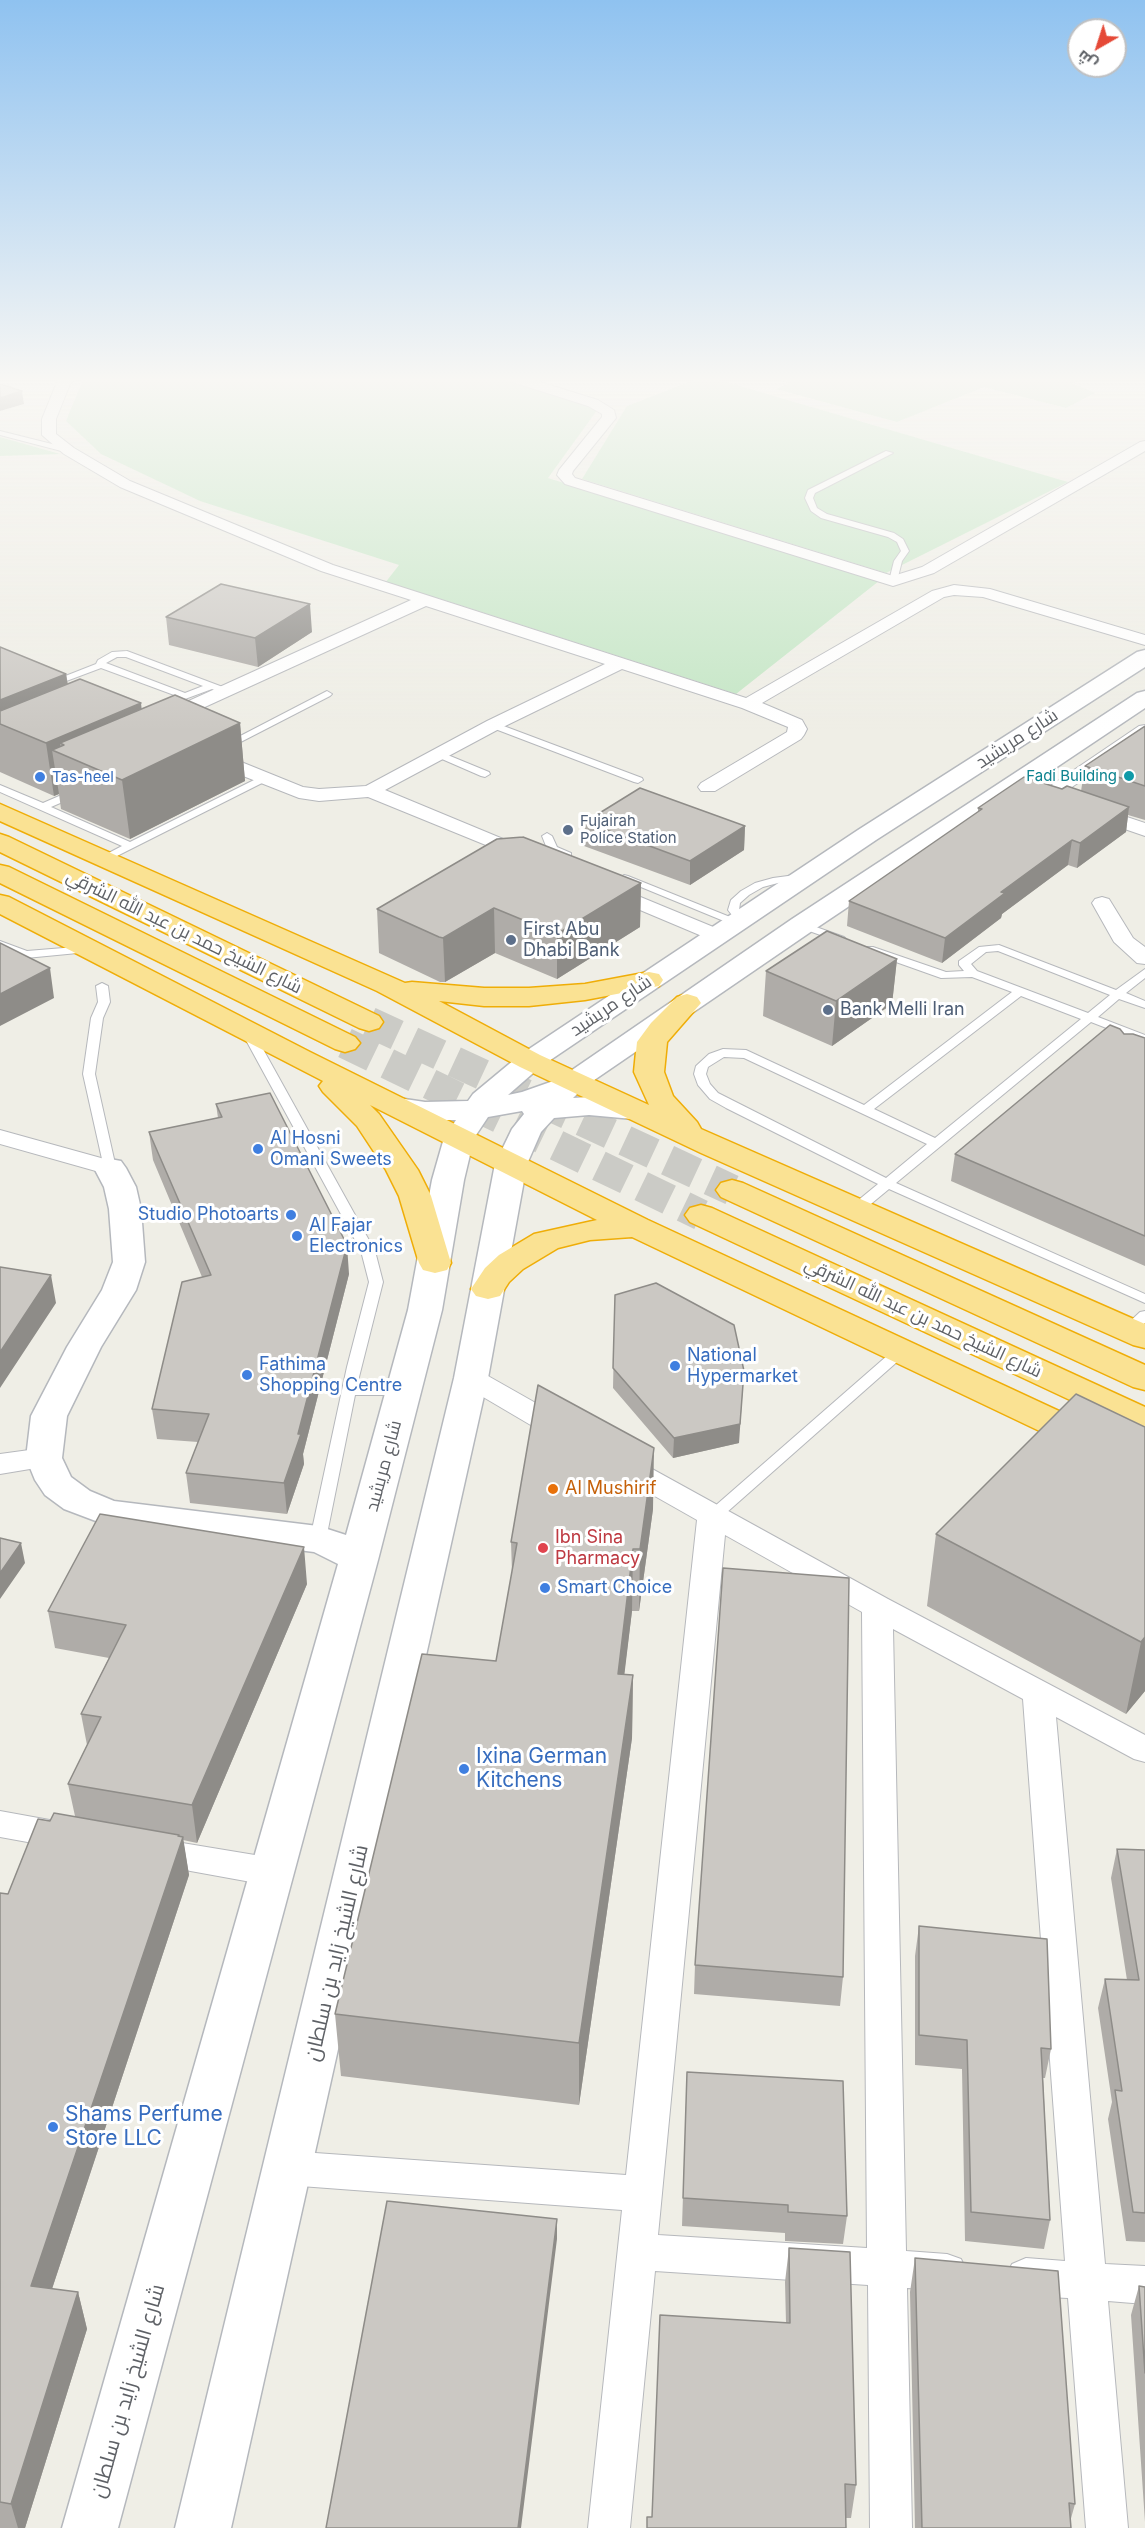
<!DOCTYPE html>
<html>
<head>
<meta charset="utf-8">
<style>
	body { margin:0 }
	#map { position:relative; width:1145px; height:2528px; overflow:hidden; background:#efeee6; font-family:Inter,Cairo,sans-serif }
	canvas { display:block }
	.north { position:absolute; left:1067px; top:18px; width:60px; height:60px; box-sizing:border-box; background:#fff; border:2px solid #bfc0c2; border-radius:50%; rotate:219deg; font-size:16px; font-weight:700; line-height:24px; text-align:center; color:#5e6166 }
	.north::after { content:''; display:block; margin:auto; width:21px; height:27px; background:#e54937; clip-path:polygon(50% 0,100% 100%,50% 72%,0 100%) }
</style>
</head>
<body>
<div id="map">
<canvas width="1145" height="2528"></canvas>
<div class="north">ش</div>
</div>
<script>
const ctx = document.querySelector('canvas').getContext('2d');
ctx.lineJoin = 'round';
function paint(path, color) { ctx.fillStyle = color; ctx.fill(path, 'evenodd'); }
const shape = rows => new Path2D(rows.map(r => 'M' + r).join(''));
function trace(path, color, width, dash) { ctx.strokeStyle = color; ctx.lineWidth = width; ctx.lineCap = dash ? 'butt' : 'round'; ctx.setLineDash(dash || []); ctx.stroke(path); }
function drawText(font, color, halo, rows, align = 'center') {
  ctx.font = font + ' Inter,Cairo,sans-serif'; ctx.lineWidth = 6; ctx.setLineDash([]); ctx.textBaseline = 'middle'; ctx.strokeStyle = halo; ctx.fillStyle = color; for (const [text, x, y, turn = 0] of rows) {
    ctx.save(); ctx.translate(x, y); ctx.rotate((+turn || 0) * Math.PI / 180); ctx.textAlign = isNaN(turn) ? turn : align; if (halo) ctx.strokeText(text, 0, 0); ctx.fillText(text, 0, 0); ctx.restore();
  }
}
const green = shape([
	[84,377,496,377,598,409,548,478,879,581,736,694,447,601,385,583,399,565,200,501,101,454,66,421],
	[702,377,709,377,1068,482,886,573,582,479,627,406],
	[767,377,1090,377,1072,383,1095,393,1066,408,984,387,897,422,776,389,789,383],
	[0,437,60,454,0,456]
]);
const highwayTunnel = shape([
	[369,1022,732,1190],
	[345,1043,701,1215]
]);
const lane = shape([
	[0,431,72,449,73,451,69,453,0,435,0,431],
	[886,451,893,453,821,490,815,493,813,498,817,508,827,514,894,533,903,539,909,551,902,561,897,581,893,584,889,581,894,561,901,551,897,542,888,537,821,518,811,511,805,498,808,490,886,451],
	[127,651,228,689,230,691,225,694,212,689,185,699,101,668,53,686,45,684,96,664,98,660,112,652,127,651],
	[117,657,126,657,203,686,185,693,106,663,117,657],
	[327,691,332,694,330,696,229,748,221,746,327,691],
	[493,722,642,778,643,780,638,783,634,782,490,727,490,723,493,722],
	[438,751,489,772,490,774,485,777,481,776,435,756,433,754,438,751],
	[262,776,266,777,266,781,105,862,100,859,101,857,122,846,0,792,0,785,43,803,73,790,81,790,81,794,51,807,130,842,262,776],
	[547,833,552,836,557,847,571,853,571,857,563,857,548,851,542,836,547,833],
	[803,874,807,875,807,879,778,883,763,887,749,895,740,903,739,910,747,919,736,926,619,878,624,875,628,876,735,919,728,910,731,900,741,891,755,883,773,878,803,874],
	[802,922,844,937,846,939,840,942,798,927,796,925,802,922],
	[0,941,27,951,88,946,94,949,88,952,26,958,0,948,0,941],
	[999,945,1116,990,1145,969,1145,978,1126,993,1145,1001,1145,1008,1119,999,1098,1017,1145,1035,1145,1043,1091,1022,896,1183,1145,1294,1145,1303,889,1189,860,1213,850,1213,848,1210,850,1207,878,1184,726,1108,710,1099,698,1085,694,1074,696,1066,709,1054,723,1049,746,1050,864,1105,1012,992,972,977,941,978,865,951,865,947,873,947,946,972,964,971,959,965,959,961,979,947,999,945],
	[998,951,1110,995,1088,1013,977,971,971,964,986,952,998,951],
	[1021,996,1081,1019,935,1138,874,1109,1021,996],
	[724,1057,744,1058,927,1144,886,1178,718,1093,710,1084,706,1074,708,1067,724,1057],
	[102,983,108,986,110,1002,103,1018,95,1074,116,1168,110,1172,104,1168,83,1074,91,1018,98,1002,96,986,102,983],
	[247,1027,253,1031,375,1251,383,1282,357,1385,404,1385,411,1390,404,1395,355,1395,326,1539,323,1543,318,1544,313,1543,310,1539,347,1367,369,1282,361,1251,241,1031,247,1027],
	[1145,1311,1145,1323,1134,1333,1124,1333,1122,1330,1124,1327,1140,1312,1145,1311],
	[901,1346,908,1351,906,1354,717,1521,707,1521,704,1517,707,1513,896,1348,901,1346]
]);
const street = shape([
	[62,377,77,377,70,384,56,419,56,434,74,448,130,481,333,565,746,698,932,591,954,585,990,589,1145,635,1145,645,983,597,954,595,944,597,762,703,802,720,807,729,804,735,801,739,715,791,701,791,698,787,701,783,787,732,788,727,742,708,622,669,499,729,385,790,532,851,535,855,532,859,525,861,368,797,319,801,299,798,205,761,203,757,205,753,212,751,219,753,303,787,319,789,366,786,487,721,605,664,426,606,172,722,160,722,157,718,160,714,411,600,321,571,120,487,64,454,42,435,42,419,57,382,62,377],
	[504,377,524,377,598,400,614,410,616,418,573,471,572,474,575,478,893,576,922,567,1140,442,1145,441,1145,451,934,573,893,586,565,484,557,475,559,470,602,417,602,414,588,406,506,380,504,377],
	[1145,725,1145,738,1054,799,1047,801,1040,799,1037,795,1139,726,1145,725],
	[1094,806,1145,823,1145,836,1087,816,1084,812,1087,808,1094,806],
	[609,884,723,931,727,935,723,939,716,941,709,939,602,894,599,890,602,886,609,884],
	[1102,897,1109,899,1133,938,1145,947,1145,964,1137,963,1114,942,1092,903,1095,899,1102,897],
	[0,1130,119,1163,122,1168,119,1173,110,1175,0,1144,0,1130],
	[471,1369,481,1372,571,1423,575,1430,571,1437,561,1439,551,1437,461,1384,457,1378,461,1372,471,1369],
	[44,1448,54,1451,58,1458,54,1465,0,1474,0,1454,44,1448],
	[624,1456,634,1459,888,1599,1145,1735,1145,1762,1134,1759,1056,1717,1105,2264,1145,2266,1145,2304,1108,2301,1128,2528,1086,2528,1068,2298,1026,2296,1012,2290,1006,2277,1012,2264,1026,2258,1065,2261,1023,1699,893,1629,906,2251,947,2254,961,2259,967,2272,961,2285,947,2290,907,2288,912,2528,870,2528,868,2285,655,2271,630,2528,588,2528,622,2210,287,2185,274,2180,268,2168,274,2156,287,2151,626,2175,697,1520,614,1473,610,1466,614,1459,624,1456],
	[725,1535,862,1612,867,2248,658,2235,725,1535],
	[0,1811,66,1823,78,1827,83,1836,78,1845,66,1849,0,1837,0,1811],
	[152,1838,273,1858,285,1862,290,1872,285,1882,273,1886,152,1864,140,1861,135,1851,140,1841,152,1838]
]);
const secondary = shape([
	[1145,650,1145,667,876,840,540,1067,508,1095,522,1092,559,1079,792,919,1137,693,1145,691,1145,708,812,931,584,1087,573,1098,589,1097,644,1104,648,1110,644,1116,633,1119,589,1115,554,1118,541,1132,527,1164,488,1378,231,2528,175,2528,454,1378,495,1164,512,1129,524,1114,522,1111,488,1117,474,1138,464,1180,442,1310,378,1560,118,2528,62,2528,338,1564,314,1552,109,1526,64,1509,45,1495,35,1480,26,1458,31,1416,67,1347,102,1290,113,1262,109,1209,104,1187,94,1168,99,1161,110,1159,121,1161,126,1168,136,1187,141,1209,145,1262,136,1290,101,1347,67,1416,62,1458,71,1477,90,1491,114,1501,318,1526,346,1535,408,1310,432,1180,444,1138,456,1120,425,1120,387,1113,383,1107,387,1101,398,1098,425,1102,468,1101,473,1094,520,1055,858,830,1137,652,1145,650]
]);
const highway = shape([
	[0,804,405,983,412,982,484,988,529,988,585,984,649,972,659,974,663,980,659,986,585,1000,529,1006,484,1006,439,1001,540,1055,649,1105,634,1072,637,1042,651,1023,677,997,687,994,697,997,701,1003,667,1042,664,1072,673,1096,697,1122,701,1129,1145,1324,1145,1348,1133,1345,701,1153,520,1067,377,991,0,821,0,804],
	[0,834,9,837,379,1016,383,1022,379,1028,369,1031,359,1028,0,852,0,834],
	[0,865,9,867,355,1037,360,1043,355,1049,345,1052,335,1049,0,883,0,865],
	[0,895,9,897,310,1052,648,1220,1145,1451,1145,1478,1132,1475,632,1237,590,1240,558,1248,523,1269,509,1282,500,1296,488,1299,476,1296,471,1289,485,1268,499,1255,534,1234,597,1220,370,1105,379,1114,418,1170,431,1196,451,1263,447,1270,435,1273,423,1270,419,1263,399,1196,386,1170,357,1126,323,1092,319,1086,323,1081,0,914,0,895],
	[732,1180,743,1183,1145,1365,1145,1390,1133,1387,721,1197,716,1190,721,1183,732,1180],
	[701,1205,712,1208,1145,1407,1145,1433,1132,1429,690,1222,685,1215,690,1208,701,1205]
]);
const wall = shape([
	[166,617,312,632,258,667,169,645],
	[0,647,66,674,68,684,141,709,240,723,245,781,130,839,61,809,59,794,54,796,0,772],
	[1145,726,1145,820,1128,815,1126,832,1077,868,1068,865,1002,914,1001,918,942,963,847,926,849,901,978,813,978,808,1062,789,1081,791,1085,766],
	[585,822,745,826,744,850,690,885,584,846],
	[641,883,640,927,557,979,495,953,445,982,440,982,379,953,377,909],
	[897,959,892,1004,832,1046,763,1016,766,971],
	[1124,1034,1145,1038,1145,1266,951,1181,955,1154],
	[216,1104,349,1274,303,1454,304,1464,287,1514,190,1503,186,1473,198,1442,157,1439,152,1409,202,1277,153,1160,149,1132,218,1118],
	[615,1295,739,1443,673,1458,613,1388],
	[1145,1427,1145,1691,1126,1714,927,1606,936,1534],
	[653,1509,639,1611,632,1611,624,1674,633,1675,632,1738,579,2105,341,2076,335,2014,496,1661,512,1572,511,1542],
	[307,1584,197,1843,183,1840,189,1875,52,2289,78,2292,87,2329,25,2528,0,2528,0,1893,8,1894,50,1821,75,1816,68,1784,87,1745,81,1714,109,1658,55,1648,48,1611],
	[1117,1849,1145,1850,1145,2242,1126,2241,1108,2119,1112,2102,1098,2008,1105,1979,1127,1980,1111,1878],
	[919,1926,1051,2049,1045,2078,1043,2078,1050,2220,1044,2249,965,2241,962,2069,915,2065,915,1956],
	[695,1965,843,1977,840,2006,694,1994],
	[687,2072,847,2216,843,2244,785,2241,785,2233,682,2226],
	[789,2248,856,2485,851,2518,652,2517,786,2323,785,2282],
	[915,2258,1075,2504,1070,2522,1071,2528,915,2528,910,2292],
	[1139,2286,1145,2287,1145,2522,1131,2315]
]);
const shadedWall = shape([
	[22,391,24,404,0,411,0,398],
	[310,604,312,632,258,667,255,638],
	[66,674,73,724,0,724,0,700],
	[141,703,147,755,64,745,60,743,61,753,52,750,59,794,54,796,46,743],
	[240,723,245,781,130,839,122,780],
	[1129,807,1126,832,1077,868,1080,843],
	[745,826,744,850,690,885,690,861],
	[1072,840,1068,865,1002,914,1001,918,942,963,945,938,1001,892],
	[641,883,640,927,557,979,557,934],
	[494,908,495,953,445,982,443,938],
	[897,959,892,1004,832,1046,836,1001],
	[50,968,54,998,0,1026,0,994],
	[347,1245,349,1274,303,1454,304,1464,287,1514,284,1483],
	[51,1275,56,1303,0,1388,0,1352],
	[744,1371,739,1443,673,1458,674,1438],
	[654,1448,653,1509,639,1611,640,1549],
	[21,1543,25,1563,0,1599,0,1573],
	[304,1547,307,1584,197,1843,192,1805],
	[633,1549,632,1611,617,1736,618,1674],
	[1145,1637,1145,1691,1126,1714,1141,1642],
	[633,1675,632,1738,579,2105,579,2043],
	[179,1835,180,1844,183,1837,189,1875,41,2322,31,2286],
	[557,2219,557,2239,521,2528,518,2528],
	[78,2292,87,2329,25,2528,18,2528,11,2504]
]);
const building = shape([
	[0,384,22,391,0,398,0,384],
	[221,584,310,604,255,638,166,617,221,584],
	[0,647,66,674,0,700,0,647],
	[80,679,141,703,46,743,0,724,0,711,80,679],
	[175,695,240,723,122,780,52,750,64,745,60,743,175,695],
	[1145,726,1145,786,1085,766,1145,726],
	[1024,777,1062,789,1067,786,1129,807,1080,843,1072,840,1001,892,1005,893,945,938,849,901,982,809,978,808,1024,777],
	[640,788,745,826,690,861,585,822,640,788],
	[523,837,641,883,557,934,494,908,443,938,439,937,377,909,497,839,523,837],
	[827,931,897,959,836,1001,766,971,827,931],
	[0,943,50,968,0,994,0,943],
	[1110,1025,1120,1029,1124,1034,1133,1034,1145,1038,1145,1236,955,1154,1110,1025],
	[270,1093,347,1245,298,1434,301,1434,284,1483,186,1473,209,1414,152,1409,182,1282,211,1275,149,1132,222,1117,216,1104,270,1093],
	[0,1267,51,1275,0,1352,0,1267],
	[656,1283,734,1325,744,1371,740,1424,674,1438,613,1368,615,1295,656,1283],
	[538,1385,654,1448,640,1549,633,1549,618,1674,633,1675,579,2043,335,2014,422,1654,496,1661,517,1543,511,1542,538,1385],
	[1076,1394,1145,1427,1145,1637,1141,1642,936,1534,1076,1394],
	[100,1514,304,1547,192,1805,68,1784,101,1717,81,1714,126,1625,48,1611,100,1514],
	[0,1538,21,1543,0,1573,0,1538],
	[723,1568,849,1578,843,1977,695,1965,723,1568],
	[54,1813,179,1835,178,1836,183,1837,31,2286,78,2292,11,2504,0,2502,0,1893,8,1894,38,1819,50,1821,54,1813],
	[1117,1849,1145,1850,1145,2213,1133,2212,1115,2090,1122,2091,1105,1979,1139,1980,1117,1849],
	[919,1926,1047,1939,1051,2049,1041,2048,1050,2220,971,2212,967,2040,919,2035,919,1926],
	[687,2072,843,2081,847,2216,788,2212,788,2205,683,2198,687,2072],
	[387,2201,557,2219,518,2528,326,2528,387,2201],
	[789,2248,850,2252,856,2485,845,2484,846,2528,647,2528,647,2517,652,2517,660,2315,790,2323,789,2248],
	[915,2258,1058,2271,1075,2504,1069,2503,1071,2528,922,2528,915,2258],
	[1139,2286,1145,2287,1145,2373,1139,2286]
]);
const markers = [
	[1129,776,6,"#0f9aa8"],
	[40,777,6,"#3f7fe0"],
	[568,830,6,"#5c6f8a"],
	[511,940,6,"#5c6f8a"],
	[828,1010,6,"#5c6f8a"],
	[258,1149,6,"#3f7fe0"],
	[291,1215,6,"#3f7fe0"],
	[297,1236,6,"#3f7fe0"],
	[675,1366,6,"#3f7fe0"],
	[247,1375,6,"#3f7fe0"],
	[553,1489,6,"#e8710a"],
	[543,1548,6,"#e0444e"],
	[545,1588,6,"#3f7fe0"],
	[464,1769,6,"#3f7fe0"],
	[53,2127,6,"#3f7fe0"]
];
const farCulturenames = [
	["Fadi Building",1117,776]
];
const farShopnames = [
	["Tas-heel",52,777]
];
const farServicenames = [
	["Fujairah",580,821],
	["Police Station",580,838]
];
const streetNames = [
	["شارع مريشيد",1017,739,-33],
	["شارع الشيخ حمد بن عبد الله الشرقي",184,932,26],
	["شارع مريشيد",611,1006,-34],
	["شارع الشيخ حمد بن عبد الله الشرقي",923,1318,25],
	["شارع مريشيد",384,1466,-75]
];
const serviceNames = [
	["First Abu",523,930],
	["Dhabi Bank",523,951],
	["Bank Melli Iran",840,1010]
];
const shopNames = [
	["Al Hosni",270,1139],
	["Omani Sweets",270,1160],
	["Studio Photoarts",279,1215,"right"],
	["Al Fajar",309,1226],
	["Electronics",309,1247],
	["National",687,1356],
	["Hypermarket",687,1377],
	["Fathima",259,1365],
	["Shopping Centre",259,1386],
	["Smart Choice",557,1588]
];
const foodNames = [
	["Al Mushirif",565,1489]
];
const healthNames = [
	["Ibn Sina",555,1538],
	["Pharmacy",555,1559]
];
const nearShopnames = [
	["Ixina German",476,1757],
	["Kitchens",476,1781],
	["Shams Perfume",65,2115],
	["Store LLC",65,2139]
];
const nearStreetnames = [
	["شارع الشيخ زايد بن سلطان",337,1953,-77],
	["شارع الشيخ زايد بن سلطان",128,2391,-74]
];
paint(green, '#c4e6c5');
trace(highwayTunnel, '#cbcbc6', 31, [31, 16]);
trace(lane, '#b6b8bc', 2);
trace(street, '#b6b8bc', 2);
trace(secondary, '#b5b8bd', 3);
trace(highway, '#efad07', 3);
paint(lane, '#fff');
paint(street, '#fff');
paint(secondary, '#fff');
paint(highway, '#fae293');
paint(wall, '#afaca8');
paint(shadedWall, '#8e8c88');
paint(building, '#cbc8c3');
trace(building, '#8e8c88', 1.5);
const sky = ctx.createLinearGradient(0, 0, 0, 731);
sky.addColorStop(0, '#8fc2f0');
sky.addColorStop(0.52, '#f8f7f4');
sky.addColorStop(1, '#f8f7f400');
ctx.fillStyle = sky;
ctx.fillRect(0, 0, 1145, 731);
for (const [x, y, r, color] of markers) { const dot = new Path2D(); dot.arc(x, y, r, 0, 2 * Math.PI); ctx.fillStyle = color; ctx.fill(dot); trace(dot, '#fff', 2); }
drawText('15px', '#0d838f', '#fff', farCulturenames, 'right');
drawText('15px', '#366cbe', '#fff', farShopnames, 'left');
drawText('15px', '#4e5e75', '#fff', farServicenames, 'left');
drawText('18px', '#5e6166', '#fff', streetNames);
drawText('18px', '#4e5e75', '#fff', serviceNames, 'left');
drawText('18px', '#366cbe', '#fff', shopNames, 'left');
drawText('18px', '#c56008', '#fff', foodNames, 'left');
drawText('18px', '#be3a42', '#fff', healthNames, 'left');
drawText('21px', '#366cbe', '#fff', nearShopnames, 'left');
drawText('21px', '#5e6166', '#fff', nearStreetnames);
</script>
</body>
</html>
